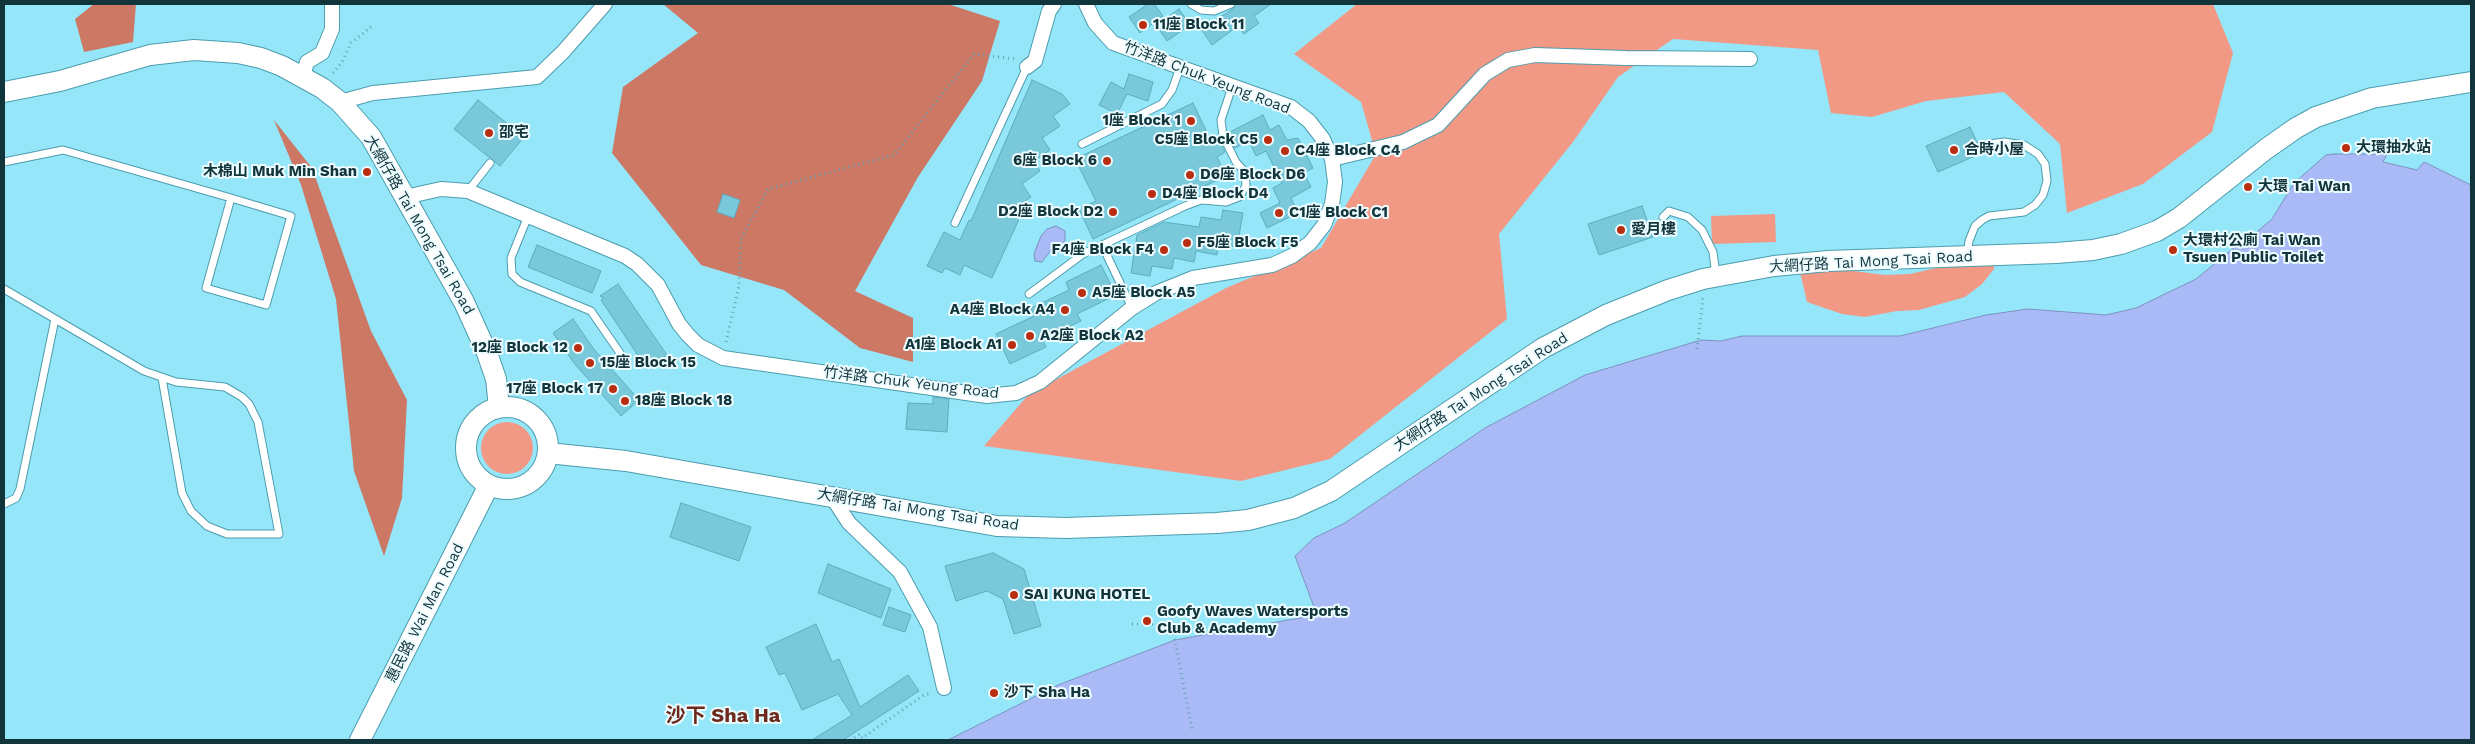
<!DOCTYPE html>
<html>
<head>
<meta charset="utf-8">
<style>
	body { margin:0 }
	#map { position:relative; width:2475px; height:744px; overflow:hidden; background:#95e6f8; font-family:"Work Sans",sans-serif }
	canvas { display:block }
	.frame { position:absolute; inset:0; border:5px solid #12343b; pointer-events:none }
</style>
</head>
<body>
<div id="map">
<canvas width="2475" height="744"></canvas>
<div class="frame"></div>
</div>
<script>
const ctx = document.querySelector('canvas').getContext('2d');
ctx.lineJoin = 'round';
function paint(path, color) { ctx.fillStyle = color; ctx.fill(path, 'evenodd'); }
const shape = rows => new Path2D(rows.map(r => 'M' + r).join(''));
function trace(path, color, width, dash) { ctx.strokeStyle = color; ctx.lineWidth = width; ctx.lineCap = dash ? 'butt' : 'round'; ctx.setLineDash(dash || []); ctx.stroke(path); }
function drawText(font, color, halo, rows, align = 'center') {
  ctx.font = font + ' "Work Sans","Noto Sans TC",sans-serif'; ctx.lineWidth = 4; ctx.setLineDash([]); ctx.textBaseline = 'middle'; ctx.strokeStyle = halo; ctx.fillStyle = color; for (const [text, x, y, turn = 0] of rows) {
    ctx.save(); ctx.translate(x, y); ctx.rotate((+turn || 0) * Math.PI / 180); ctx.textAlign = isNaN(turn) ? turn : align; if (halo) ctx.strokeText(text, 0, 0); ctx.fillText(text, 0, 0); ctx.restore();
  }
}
const green = shape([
	[1357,4,2213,4,2233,53,2212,132,2143,184,2067,213,2060,144,2004,92,1926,101,1872,117,1831,113,1818,50,1673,39,1618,77,1573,142,1499,234,1507,319,1330,459,1241,481,984,446,1029,394,1226,288,1321,248,1376,154,1361,102,1294,54],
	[1775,214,1776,242,1712,244,1711,216],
	[1994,264,1994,269,1982,284,1965,297,1919,310,1897,311,1865,317,1842,314,1807,302,1800,272,1830,268,1885,275,1910,274,1949,265],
	'481 448a26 26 0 1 1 52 0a26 26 0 1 1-52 0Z'
]);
const forest = shape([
	[94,4,136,4,133,42,84,52,75,19],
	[663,4,948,4,1000,21,982,81,918,177,855,291,913,318,913,362,860,348,784,290,701,265,612,153,623,87,698,33],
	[274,120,312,168,371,331,407,400,402,498,384,556,354,471,336,299,301,185]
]);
const water = shape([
	[2334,154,2387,154,2383,162,2417,170,2424,162,2471,185,2471,740,948,740,1058,685,1175,640,1317,615,1295,556,1314,538,1345,523,1485,428,1585,375,1701,340,1721,341,1742,336,1900,336,1986,315,2028,309,2106,315,2136,308,2196,279,2240,243,2251,237,2272,219,2294,183,2326,155,2334,154],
	[1056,226,1065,231,1065,241,1051,250,1042,262,1035,261,1034,254,1041,236,1047,229,1056,226]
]);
const building = shape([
	[1148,4,1154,4,1163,16,1140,33,1129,17,1148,4],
	[1236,4,1271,4,1254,16,1259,23,1244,34,1238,26,1212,45,1201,29,1233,9,1236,4],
	[1179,9,1190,25,1167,41,1156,25,1179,9],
	[1129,74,1153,82,1148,101,1127,94,1117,114,1099,105,1111,82,1124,89,1129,74],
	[1032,80,1062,94,1070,104,1053,116,1060,126,1042,138,1050,150,1034,161,1040,171,1022,184,1031,197,1014,208,1020,217,992,278,964,265,960,275,945,268,942,273,927,266,944,232,960,240,969,220,971,221,1032,80],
	[478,100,524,137,500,166,454,129,478,100],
	[1193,103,1211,141,1218,138,1225,152,1217,157,1226,176,1093,239,1079,209,1096,201,1075,159,1193,103],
	[1263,115,1270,130,1279,125,1287,140,1298,138,1313,168,1304,173,1311,187,1291,198,1298,213,1267,228,1260,213,1280,203,1273,188,1282,183,1266,151,1256,156,1249,141,1235,148,1228,133,1263,115],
	[1970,127,1982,153,1938,172,1926,146,1970,127],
	[723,194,740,200,734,218,717,212,723,194],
	[1642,206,1653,237,1599,255,1588,224,1642,206],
	[1223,210,1243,213,1237,247,1218,244,1217,255,1196,251,1194,262,1174,258,1172,269,1152,266,1150,276,1131,273,1137,235,1164,222,1199,227,1201,217,1221,220,1223,210],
	[537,245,601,271,592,293,528,267,537,245],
	[1101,265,1116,295,1077,314,1081,321,1042,339,1046,347,1010,364,996,334,1034,316,1031,308,1069,290,1066,282,1101,265],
	[618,284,667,355,647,369,601,300,604,298,600,296,618,284],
	[573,319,593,348,639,400,621,416,574,363,553,333,573,319],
	[933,397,949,399,947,432,906,429,908,403,933,404,933,397],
	[681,503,751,527,739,561,670,537,681,503],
	[993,553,1024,569,1041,626,1014,634,1003,599,987,591,956,601,945,566,993,553],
	[828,564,891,589,881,618,818,593,828,564],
	[889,607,911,615,905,632,883,625,889,607],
	[816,624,832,662,839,659,860,707,908,675,919,691,843,740,812,740,852,715,838,694,802,710,785,673,779,675,766,647,816,624]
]);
const path = shape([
	[333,73,342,62,351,43,372,26],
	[726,342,739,286,741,239,768,189,894,155,974,54,1015,59],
	[1697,349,1703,297],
	[1132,624,1172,624,1192,730],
	[850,740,860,734,862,738,924,695,932,693]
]);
const lane = shape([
	[1191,4,1201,10,1214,11,1231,4],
	[1082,144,1162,104,1172,90,1180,68],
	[4,162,63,150,231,198,291,216,266,305,206,288,231,198],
	[468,191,490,163],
	[528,216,511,258,512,274,520,282,591,311,622,356],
	[1663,217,1669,211,1688,217,1702,230,1713,252,1716,276],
	[955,223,1027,67],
	[1102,245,1132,308],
	[1967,254,1969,241,1975,226,1982,220,1989,216,2024,212,2035,205,2043,195,2047,181,2045,164,2038,154,2024,145,2004,142,1983,145],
	[4,289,144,371,176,382,225,387,242,397,249,404,258,422,279,534,227,534,207,526,191,511,182,493,162,378],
	[1029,294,1083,254,1185,206,1201,200,1226,202,1239,197,1246,186,1245,172,1236,162,1223,136,1221,120,1232,87],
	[4,504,16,498,20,489,55,319]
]);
const street = shape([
	[1027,67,1035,61,1049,11,1054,4],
	[303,76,307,62,322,53,332,29,332,4],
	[340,102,373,93,537,77,563,52,605,4],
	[1332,159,1403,142,1438,125,1485,74,1508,60,1535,55,1626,58,1750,59],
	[405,197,441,189,468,191,625,256,637,264,658,285,679,324,688,335,698,345,723,358,987,396,1016,393,1040,382,1132,308,1156,293,1193,278,1272,265,1292,256,1310,243,1324,225,1332,204,1335,182,1332,159,1323,139,1309,121,1291,107,1113,43,1095,23,1086,4],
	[832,497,849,523,900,572,930,627,944,688]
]);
const secondary = shape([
	[4,92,60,81,150,55,194,50,238,53,261,58,282,66,322,88,340,102,371,137,464,302,487,353,496,379,499,407],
	'466 448a41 41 0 1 1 82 0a41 41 0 1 1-82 0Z',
	[548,453,626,461,997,526,1066,528,1217,523,1248,520,1294,508,1331,491,1543,348,1606,315,1668,290,1703,279,1774,266,1828,261,2056,253,2093,250,2121,244,2157,231,2179,218,2266,149,2296,128,2316,117,2372,98,2471,82],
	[360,740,489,485]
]);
const markers = [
	[1143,25,5,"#b92d11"],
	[1191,121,5,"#b92d11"],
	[489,133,5,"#b92d11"],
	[1268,140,5,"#b92d11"],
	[2346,148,5,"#b92d11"],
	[1954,150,5,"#b92d11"],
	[1285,151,5,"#b92d11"],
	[1107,161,5,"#b92d11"],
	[367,172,5,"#b92d11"],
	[1190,175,5,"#b92d11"],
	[2248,187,5,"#b92d11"],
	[1152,194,5,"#b92d11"],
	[1113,212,5,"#b92d11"],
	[1279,213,5,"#b92d11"],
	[1621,230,5,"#b92d11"],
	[1187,243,5,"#b92d11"],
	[1164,250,5,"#b92d11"],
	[2173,250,5,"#b92d11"],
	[1082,293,5,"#b92d11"],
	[1065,310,5,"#b92d11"],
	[1030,336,5,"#b92d11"],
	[1012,345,5,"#b92d11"],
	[578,348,5,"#b92d11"],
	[590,363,5,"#b92d11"],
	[613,389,5,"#b92d11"],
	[625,401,5,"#b92d11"],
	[1014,595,5,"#b92d11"],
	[1147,621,5,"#b92d11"],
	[994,693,5,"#b92d11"]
];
const poiNames = [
	["11座 Block 11",1153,25],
	["1座 Block 1",1181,121,"right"],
	["邵宅",499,133],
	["C5座 Block C5",1258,140,"right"],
	["大環抽水站",2356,148],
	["合時小屋",1964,150],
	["C4座 Block C4",1295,151],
	["6座 Block 6",1097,161,"right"],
	["木棉山 Muk Min Shan",357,172,"right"],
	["D6座 Block D6",1200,175],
	["大環 Tai Wan",2258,187],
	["D4座 Block D4",1162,194],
	["D2座 Block D2",1103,212,"right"],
	["C1座 Block C1",1289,213],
	["愛月樓",1631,230],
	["大環村公廁 Tai Wan",2183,241],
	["Tsuen Public Toilet",2183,258],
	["F5座 Block F5",1197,243],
	["F4座 Block F4",1154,250,"right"],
	["A5座 Block A5",1092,293],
	["A4座 Block A4",1055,310,"right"],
	["A2座 Block A2",1040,336],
	["A1座 Block A1",1002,345,"right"],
	["12座 Block 12",568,348,"right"],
	["15座 Block 15",600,363],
	["17座 Block 17",603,389,"right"],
	["18座 Block 18",635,401],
	["SAI KUNG HOTEL",1024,595],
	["Goofy Waves Watersports",1157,612],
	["Club & Academy",1157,629],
	["沙下 Sha Ha",1004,693]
];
const streetNames = [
	["竹洋路 Chuk Yeung Road",1207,78,21],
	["大網仔路 Tai Mong Tsai Road",419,225,60],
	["大網仔路 Tai Mong Tsai Road",1871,262,-3],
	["竹洋路 Chuk Yeung Road",911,383,7],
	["大網仔路 Tai Mong Tsai Road",1481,392,-33],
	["大網仔路 Tai Mong Tsai Road",918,510,9],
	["惠民路 Wai Man Road",425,613,-63]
];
const districtNames = [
	["沙下 Sha Ha",723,716]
];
paint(green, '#f29986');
paint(forest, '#cd7765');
paint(water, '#a9baf7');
trace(water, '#7c92bf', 1);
paint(building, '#79c9da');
trace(building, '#5cadbd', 1);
trace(lane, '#4c9dad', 9);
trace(street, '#4c9dad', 16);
trace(secondary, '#4c9dad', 22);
trace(path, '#65a5b3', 3, [1, 4]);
trace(lane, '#fff', 7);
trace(street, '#fff', 14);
trace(secondary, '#fff', 20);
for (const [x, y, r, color] of markers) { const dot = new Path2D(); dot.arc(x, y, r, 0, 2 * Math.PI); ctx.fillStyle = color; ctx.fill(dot); trace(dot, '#edfcff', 2); }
drawText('bold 15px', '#12343b', '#edfcff', poiNames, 'left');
drawText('15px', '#12343b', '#edfcff', streetNames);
drawText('bold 20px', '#6e2a1d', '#edfcff', districtNames);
</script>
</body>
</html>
